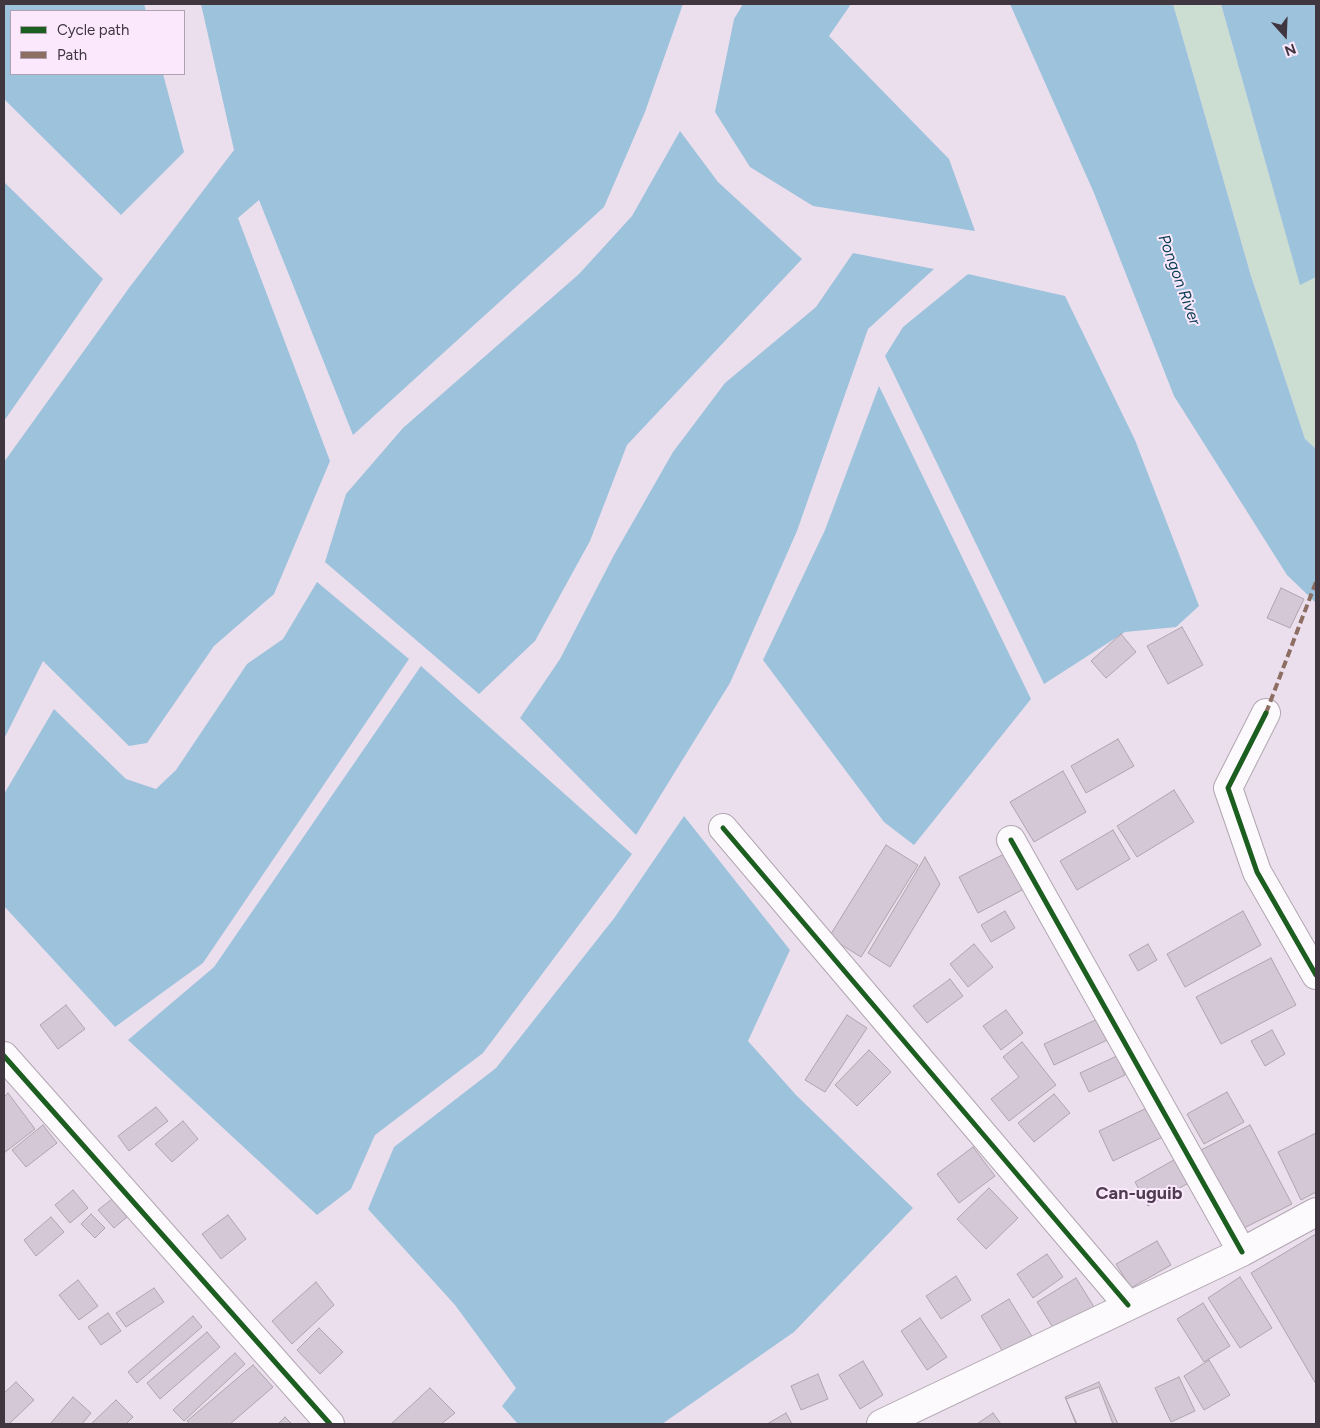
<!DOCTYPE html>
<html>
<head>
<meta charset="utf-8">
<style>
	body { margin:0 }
	#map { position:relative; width:1320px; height:1428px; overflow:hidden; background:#ecdfed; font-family:Figtree,sans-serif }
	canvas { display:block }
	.frame { position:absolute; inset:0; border:5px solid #3f3640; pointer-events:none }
	.legend { position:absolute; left:10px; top:10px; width:175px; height:65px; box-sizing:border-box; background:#fbe8fd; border:1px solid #b0a1b1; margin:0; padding:6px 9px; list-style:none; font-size:15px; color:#3f3640 }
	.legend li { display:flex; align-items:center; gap:10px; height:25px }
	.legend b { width:25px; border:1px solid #b0a1b1 }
	.north { position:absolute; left:1260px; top:10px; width:50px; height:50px; -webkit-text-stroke:4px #fbe8fd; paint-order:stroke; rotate:160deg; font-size:14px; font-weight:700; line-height:20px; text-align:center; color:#3f3640 }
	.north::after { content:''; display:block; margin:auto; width:18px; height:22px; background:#3f3640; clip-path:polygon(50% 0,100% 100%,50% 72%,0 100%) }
</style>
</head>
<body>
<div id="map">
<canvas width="1320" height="1428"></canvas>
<div class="frame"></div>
<ul class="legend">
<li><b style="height:6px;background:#1b5e20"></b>Cycle path</li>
<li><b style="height:6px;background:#8d6e63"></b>Path</li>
</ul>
<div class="north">N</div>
</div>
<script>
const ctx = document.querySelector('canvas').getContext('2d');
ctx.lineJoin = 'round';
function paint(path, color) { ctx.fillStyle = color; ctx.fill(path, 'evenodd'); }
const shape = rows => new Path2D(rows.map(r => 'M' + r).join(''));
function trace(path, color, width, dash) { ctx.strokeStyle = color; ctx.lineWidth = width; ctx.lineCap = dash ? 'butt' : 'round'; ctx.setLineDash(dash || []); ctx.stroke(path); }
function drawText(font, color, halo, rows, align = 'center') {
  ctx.font = font + ' Figtree,sans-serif'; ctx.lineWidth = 4; ctx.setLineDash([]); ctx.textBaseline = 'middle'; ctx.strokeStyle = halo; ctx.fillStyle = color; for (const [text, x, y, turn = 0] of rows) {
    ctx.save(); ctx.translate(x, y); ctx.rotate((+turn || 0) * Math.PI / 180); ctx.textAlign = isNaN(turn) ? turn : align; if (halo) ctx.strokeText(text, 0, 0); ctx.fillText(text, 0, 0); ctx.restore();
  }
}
const green = shape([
	[1173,4,1221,4,1300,284,1316,277,1316,449,1305,439,1251,276]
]);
const water = shape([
	[4,4,144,4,146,11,11,11,11,74,163,74,184,152,121,215,4,99],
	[201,4,683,4,645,112,604,207,353,435,259,200,238,218,330,461,274,594,214,646,147,743,129,746,43,661,4,739,4,462,129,288,234,150],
	[743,4,851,4,829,36,949,159,975,231,813,206,750,167,715,112,734,19],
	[1010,4,1173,4,1251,276,1305,439,1316,449,1316,603,1287,575,1174,396,1094,193],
	[1221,4,1316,4,1316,277,1300,285],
	[680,131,718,182,802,259,627,445,590,541,535,641,479,694,325,562,346,494,403,428,579,274,632,216],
	[4,182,103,279,4,421],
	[853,253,934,269,868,329,797,531,730,683,636,835,520,718,560,659,614,555,673,452,725,383,816,307],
	[968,274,1065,296,1135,440,1199,606,1176,627,1125,632,1044,684,885,356,903,327],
	[879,386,1031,699,914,845,884,822,763,660,825,530],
	[317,582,409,659,203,963,115,1027,4,906,4,794,54,709,126,779,156,789,176,770,247,664,283,639],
	[421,666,632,854,483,1053,375,1135,351,1189,317,1215,128,1040,214,967],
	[684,816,790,950,748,1041,796,1095,913,1208,794,1332,662,1424,518,1424,502,1406,516,1388,455,1305,368,1209,394,1147,496,1068,615,917]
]);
const building = shape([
	[1281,588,1304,599,1290,628,1267,618,1281,588],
	[1182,627,1203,665,1168,684,1147,646,1182,627],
	[1121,634,1136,652,1106,678,1091,661,1121,634],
	[1118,739,1134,766,1086,793,1071,766,1118,739],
	[1063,771,1086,812,1034,842,1010,802,1063,771],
	[1174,790,1194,822,1137,857,1117,826,1174,790],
	[1113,830,1130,859,1077,890,1060,861,1113,830],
	[886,845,918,865,861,957,829,937,886,845],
	[1006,853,1024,889,978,913,959,877,1006,853],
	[925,857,940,884,890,967,868,953,925,857],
	[1005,911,1015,928,991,942,981,925,1005,911],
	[1243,911,1261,945,1185,987,1167,954,1243,911],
	[974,944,993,967,968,987,950,964,974,944],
	[1148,944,1157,960,1138,971,1129,955,1148,944],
	[1271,958,1296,1005,1221,1044,1196,997,1271,958],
	[950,979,963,996,927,1023,913,1006,950,979],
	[66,1005,85,1029,58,1049,40,1025,66,1005],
	[1006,1010,1023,1033,1001,1050,983,1026,1006,1010],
	[847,1015,867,1028,825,1092,805,1080,847,1015],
	[1106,1015,1116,1036,1054,1065,1044,1044,1106,1015],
	[1272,1030,1285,1054,1265,1066,1251,1041,1272,1030],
	[1022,1042,1056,1085,1009,1121,991,1099,1019,1077,1003,1057,1022,1042],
	[869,1050,891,1072,857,1106,835,1085,869,1050],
	[1117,1056,1125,1075,1089,1092,1080,1073,1117,1056],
	[1227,1092,1244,1122,1204,1144,1187,1114,1227,1092],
	[8,1093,35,1129,4,1153,4,1097,8,1093],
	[1054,1094,1070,1113,1034,1142,1018,1123,1054,1094],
	[1153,1105,1167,1135,1113,1161,1099,1131,1153,1105],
	[156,1107,168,1121,129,1151,118,1136,156,1107],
	[183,1121,198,1139,172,1162,155,1144,183,1121],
	[43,1125,57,1143,26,1167,12,1150,43,1125],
	[1250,1125,1292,1204,1242,1229,1201,1150,1250,1125],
	[1316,1133,1316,1192,1301,1200,1278,1152,1316,1133],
	[973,1147,995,1176,959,1203,937,1174,973,1147],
	[1179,1157,1192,1181,1148,1206,1135,1182,1179,1157],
	[989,1188,1018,1218,986,1249,957,1219,989,1188],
	[73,1190,88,1208,70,1223,55,1205,73,1190],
	[112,1199,127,1217,114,1228,98,1210,112,1199],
	[91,1214,105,1228,95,1238,81,1224,91,1214],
	[228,1215,246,1239,221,1259,202,1234,228,1215],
	[51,1217,64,1232,36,1256,24,1240,51,1217],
	[1316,1234,1316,1384,1251,1273,1316,1234],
	[1157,1241,1171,1265,1131,1288,1116,1264,1157,1241],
	[1047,1254,1063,1277,1033,1298,1017,1274,1047,1254],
	[956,1276,971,1300,941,1319,926,1296,956,1276],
	[1240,1277,1272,1328,1240,1348,1208,1298,1240,1277],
	[1076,1278,1096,1310,1057,1334,1037,1302,1076,1278],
	[78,1280,98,1306,79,1320,59,1295,78,1280],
	[316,1282,334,1305,292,1344,272,1321,316,1282],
	[154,1288,164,1302,126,1327,116,1313,154,1288],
	[1009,1299,1033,1338,1005,1355,981,1316,1009,1299],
	[1203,1303,1230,1346,1204,1362,1177,1319,1203,1303],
	[108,1313,121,1331,101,1345,88,1327,108,1313],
	[193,1316,202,1327,137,1383,128,1372,193,1316],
	[920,1318,947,1357,927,1370,901,1331,920,1318],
	[319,1328,343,1352,320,1374,297,1350,319,1328],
	[207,1332,220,1347,160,1399,147,1383,207,1332],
	[235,1353,245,1364,184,1421,173,1410,235,1353],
	[1209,1360,1230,1395,1204,1410,1184,1376,1209,1360],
	[863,1361,883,1395,860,1409,839,1375,863,1361],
	[253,1365,273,1387,230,1424,190,1424,187,1421,253,1365],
	[818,1374,828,1399,801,1410,791,1386,818,1374],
	[1179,1377,1195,1411,1171,1422,1155,1388,1179,1377],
	[16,1382,34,1400,9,1424,4,1424,4,1393,16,1382],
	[1099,1382,1118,1424,1077,1424,1065,1397,1099,1382],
	[1099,1387,1113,1424,1076,1424,1066,1399,1099,1387],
	[430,1388,455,1413,441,1424,391,1424,430,1388],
	[73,1397,91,1413,82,1424,50,1424,73,1397],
	[116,1400,133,1417,126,1424,91,1424,116,1400],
	[786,1413,792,1424,767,1424,786,1413],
	[993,1413,1001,1424,977,1424,993,1413],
	[285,1417,292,1424,278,1424,285,1417]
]);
const minor = shape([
	[1266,713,1228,788,1257,872,1316,975],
	[723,828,1128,1305],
	[1011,840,1242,1252],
	[4,1056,330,1424],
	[881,1424,1242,1252,1316,1212]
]);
const quiet = shape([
	[1266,713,1316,582]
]);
const cycleway = shape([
	[1266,713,1228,788,1257,872,1316,975],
	[723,828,1128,1305],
	[1011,840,1242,1252],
	[4,1056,330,1424]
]);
const waterNames = [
	["Pongon River",1179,280,70]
];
const quarterNames = [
	["Can-uguib",1139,1194]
];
paint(green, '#ccddd2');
paint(water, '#9dc2dc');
paint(building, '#d4c7d6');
trace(building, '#aea4af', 1);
trace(minor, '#b1a6b2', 30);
trace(minor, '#fcfafc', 28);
trace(quiet, '#8d6e63', 4, [8, 4]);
trace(cycleway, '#1b5e20', 5);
drawText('italic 16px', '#083d52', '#fbe8fd', waterNames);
drawText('bold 18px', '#4f3c51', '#fbe8fd', quarterNames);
</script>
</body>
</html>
